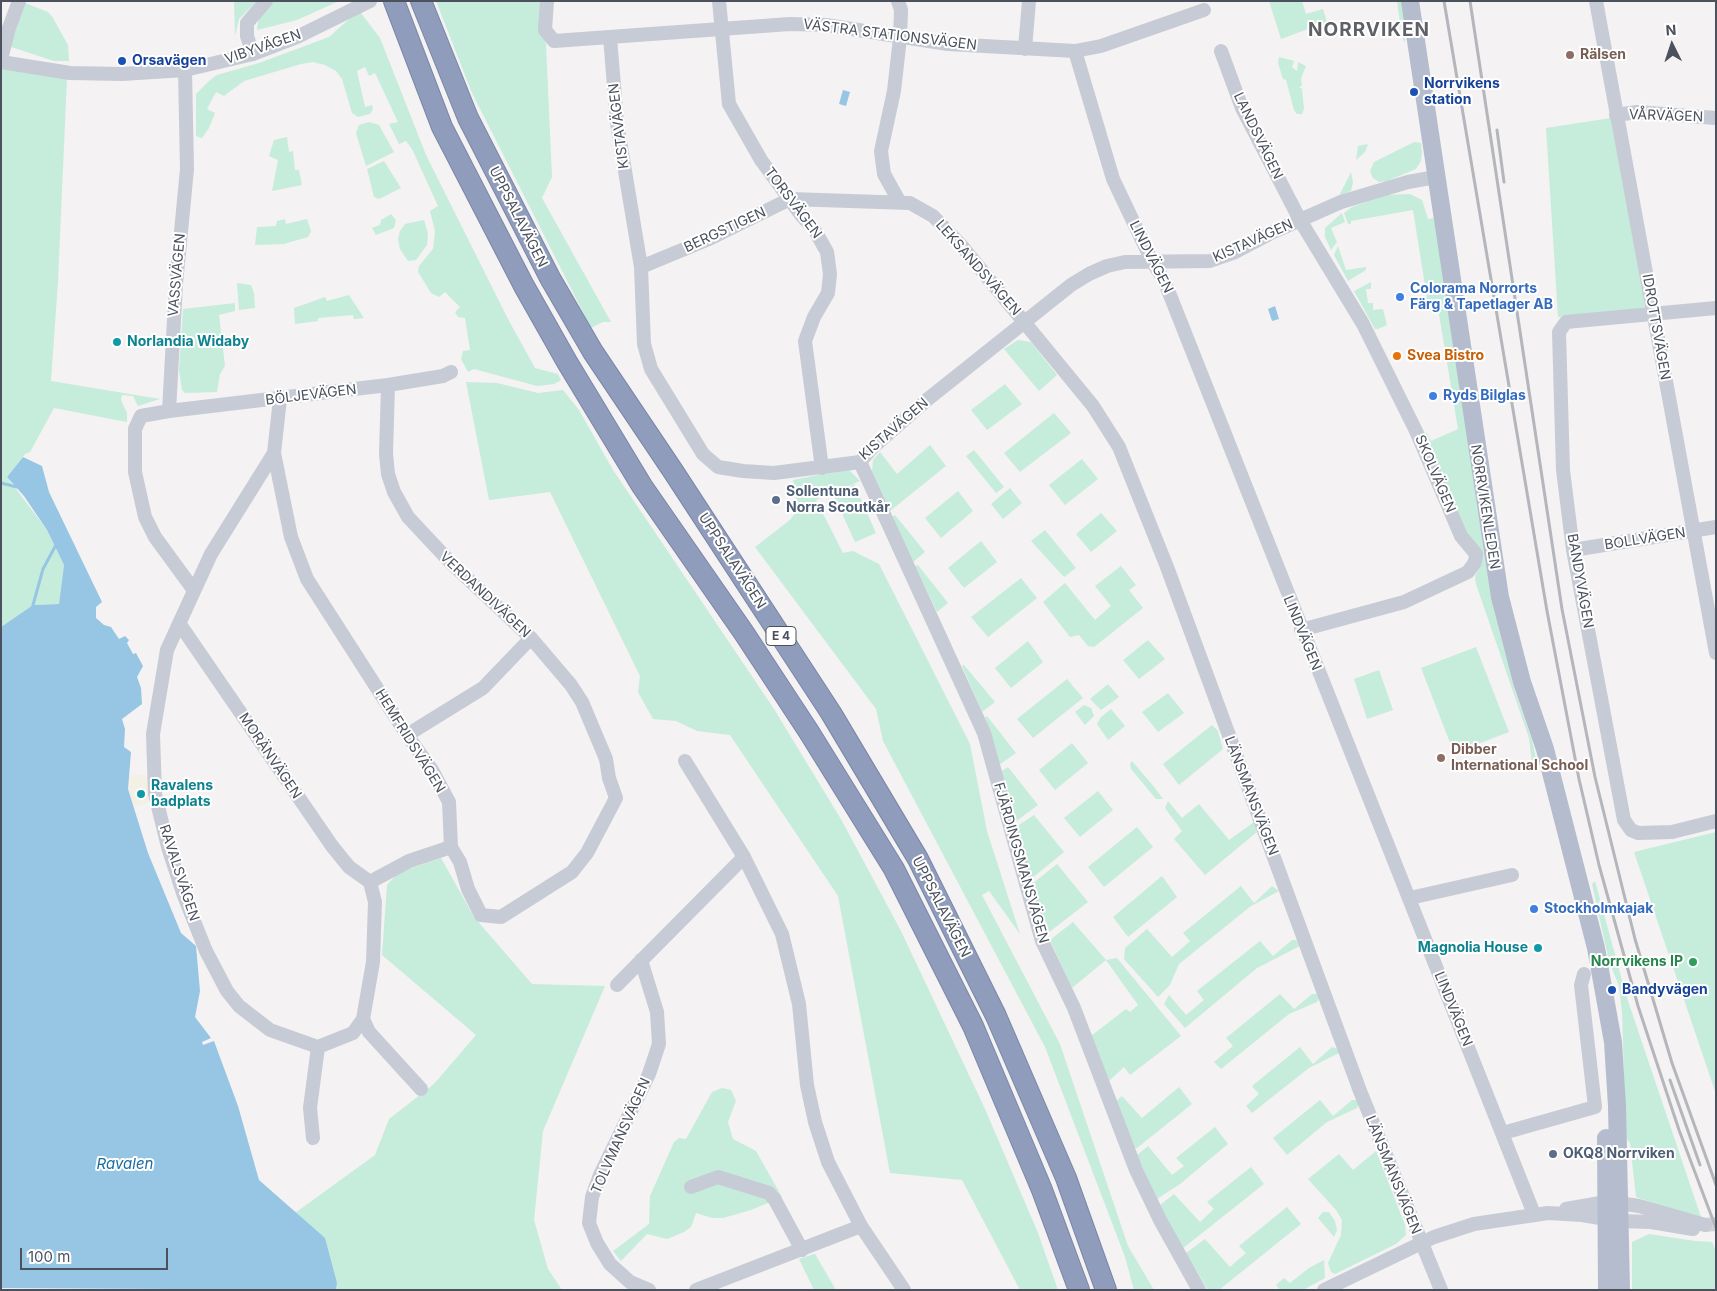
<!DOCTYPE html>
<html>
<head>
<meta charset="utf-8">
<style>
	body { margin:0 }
	#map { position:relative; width:1717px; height:1291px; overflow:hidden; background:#f4f2f2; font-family:Inter,sans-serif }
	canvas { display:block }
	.frame { position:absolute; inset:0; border:2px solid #4b515d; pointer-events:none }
	.north { position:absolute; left:1647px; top:20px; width:50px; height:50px; -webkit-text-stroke:4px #fff; paint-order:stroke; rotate:356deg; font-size:14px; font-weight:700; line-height:20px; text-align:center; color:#4b515d }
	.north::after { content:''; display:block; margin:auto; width:18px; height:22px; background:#4b515d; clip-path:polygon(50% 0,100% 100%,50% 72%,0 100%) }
	.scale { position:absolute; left:20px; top:1248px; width:148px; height:22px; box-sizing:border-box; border:2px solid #4b515d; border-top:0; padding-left:6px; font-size:15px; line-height:18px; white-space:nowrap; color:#4b515d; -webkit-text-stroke:4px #fff; paint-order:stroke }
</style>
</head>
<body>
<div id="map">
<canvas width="1717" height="1291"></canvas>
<div class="frame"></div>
<div class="north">N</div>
<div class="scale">100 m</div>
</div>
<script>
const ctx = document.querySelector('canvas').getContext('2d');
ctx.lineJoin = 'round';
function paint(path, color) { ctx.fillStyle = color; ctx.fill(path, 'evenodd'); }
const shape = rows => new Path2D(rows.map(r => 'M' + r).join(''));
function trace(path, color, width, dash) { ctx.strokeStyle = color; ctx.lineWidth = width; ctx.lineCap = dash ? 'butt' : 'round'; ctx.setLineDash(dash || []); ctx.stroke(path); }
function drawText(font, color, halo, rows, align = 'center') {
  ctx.font = font + ' Inter,sans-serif'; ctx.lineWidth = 4; ctx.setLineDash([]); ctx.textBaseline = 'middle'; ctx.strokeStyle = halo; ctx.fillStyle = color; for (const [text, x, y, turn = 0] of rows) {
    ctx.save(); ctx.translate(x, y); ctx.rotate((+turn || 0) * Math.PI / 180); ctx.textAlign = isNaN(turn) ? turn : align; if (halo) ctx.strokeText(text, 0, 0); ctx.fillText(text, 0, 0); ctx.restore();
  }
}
const green = shape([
	[257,1,239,19,235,36,234,2],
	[273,1,339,1,297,20,257,30,259,16],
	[436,1,544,1,552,177,542,198,611,322,603,322,591,328,472,93],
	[1269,1,1302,1,1306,14,1323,9,1327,22,1281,39],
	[1397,1,1404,1,1405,43,1402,37],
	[25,3,48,12,53,18,68,45,69,61,54,61,11,47,9,41],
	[356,13,361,13,380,38,426,155,509,321,535,368,558,374,561,380,554,384,537,386,474,369,468,372,461,359,463,351,470,350,465,318,458,317,455,312,460,307,445,292,439,297,431,293,418,272,419,266,433,249,435,231,430,211,438,206,412,149,406,141,399,144,389,124,398,122,375,73,369,76,365,67,357,71,365,107,372,105,373,109,370,114,358,117,352,113,342,79,336,71,325,65,313,62,301,64,244,81,224,96,216,92,207,109,215,113,209,128,202,138,196,136,196,94,209,81,217,75,259,63,329,37],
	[1279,57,1294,61,1292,67,1297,71,1298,62,1306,66,1301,78,1302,86,1299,87,1302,89,1304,109,1302,114,1297,114,1294,110,1286,80,1283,79,1278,63],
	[1,68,67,78,58,281,51,381,160,399,138,406,133,396,122,395,121,400,127,413,127,422,54,408,30,452,25,454,7,477,47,530,64,565,59,604,33,605,1,627],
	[1611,118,1646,309,1558,317,1546,128],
	[369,122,379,125,394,152,366,166,356,133,359,125],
	[287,137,289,152,293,151,295,170,299,170,302,185,272,191,278,160,269,156,274,140],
	[1414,142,1421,143,1422,152,1421,161,1416,169,1387,181,1379,182,1373,178,1370,171,1374,162],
	[1368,144,1365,152,1356,160,1358,146],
	[384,161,401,188,379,199,374,197,367,169],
	[1351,172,1353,182,1351,191,1339,196],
	[1410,194,1422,200,1428,219,1434,218,1494,609,1515,691,1532,740,1536,759,1533,760,1536,770,1533,771,1529,738,1476,584,1475,576,1482,562,1466,534,1423,436,1427,433,1431,441,1458,429,1437,302,1410,305,1411,302,1427,298,1413,210,1351,221,1351,224,1348,224,1344,213,1352,207,1386,195],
	[1342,213,1345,222,1331,228,1337,242,1331,250,1325,237,1325,228],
	[391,214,396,220,394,228,376,235,372,228,380,225,381,220],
	[285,219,286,224,307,219,311,231,308,237,284,244,255,245,257,227,276,226,277,221],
	[424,220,428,234,427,245,416,260,408,261,400,249,398,239,400,231,405,224],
	[1338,246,1346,270,1366,267,1366,270,1348,281,1334,255],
	[1371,282,1371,289,1366,289,1368,303,1373,303,1373,310,1383,309,1387,325,1378,329,1375,329,1354,291],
	[237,283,251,285,254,293,255,308,239,310],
	[349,295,364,318,354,319,353,315,318,318,318,321,295,324,294,308,325,297,327,301],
	[235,303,235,311,219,315,225,366,220,374,217,392,185,393,182,390,179,370,183,309],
	[1018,340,1031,342,1057,375,1039,391,1004,349],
	[466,382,497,383,538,393,563,390,579,410,613,470,774,709,842,821,901,931,985,1109,1038,1233,1058,1290,1020,1290,962,1180,890,1173,838,896,730,735,697,731,676,721,653,719,638,692,640,676,550,492,489,500],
	[1005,384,1022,404,987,430,971,410],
	[1054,413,1071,433,1020,472,1004,453],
	[930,445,946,466,890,511,872,472,873,460,880,452,897,474],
	[974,450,1004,487,996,493,966,456],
	[1082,459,1098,479,1065,505,1049,485],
	[848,469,860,481,816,500,843,553,853,551,879,564,970,744,987,831,1020,934,989,891,982,895,1060,1044,1128,1246,1154,1290,1134,1290,1125,1257,1045,1047,883,741,876,709,755,547,790,520,798,509,793,480],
	[854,484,876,533,855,542,833,494],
	[1010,488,1022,503,1003,519,991,504],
	[958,491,973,511,941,538,925,518],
	[1101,513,1117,531,1091,552,1076,534],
	[895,515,925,552,913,562,892,517],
	[1045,530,1076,568,1064,577,1031,541],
	[981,541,997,562,964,588,948,568],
	[918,565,948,603,937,612,915,566],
	[1121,566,1136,585,1129,590,1143,608,1094,647,1088,646,1079,635,1070,637,1043,602,1065,583,1095,620,1111,606,1095,586],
	[1021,578,1037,598,988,637,971,617],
	[1148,640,1165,659,1139,679,1123,660],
	[1028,641,1043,662,1011,688,995,668],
	[1476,647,1509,732,1454,753,1421,668],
	[964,665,995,702,982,712,962,666],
	[1379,670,1393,710,1367,719,1354,679],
	[1067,679,1083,698,1033,738,1017,719],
	[1108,684,1119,697,1101,710,1090,699],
	[1168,693,1184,713,1158,732,1142,712],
	[1084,705,1091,708,1094,716,1085,725,1075,712],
	[1111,709,1125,726,1108,740,1097,724,1101,717],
	[987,716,1016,753,999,765,985,717],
	[1212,725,1218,731,1223,749,1179,785,1163,764],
	[1072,743,1088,763,1055,790,1039,770],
	[1132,761,1155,788,1163,799,1156,799,1131,769,1130,764],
	[1008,767,1038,805,1015,822,1002,771],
	[1098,791,1113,810,1080,837,1064,818],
	[1168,801,1182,818,1199,804,1229,840,1254,822,1257,832,1205,875,1174,839,1182,831,1165,808],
	[1034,815,1064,852,1031,879,1016,827],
	[1137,827,1153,847,1104,887,1088,867],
	[1716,832,1716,1094,1634,852],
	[441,858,474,917,532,984,605,986,543,1131,534,1220,548,1269,562,1290,336,1290,337,1283,295,1213,375,1155,389,1119,434,1084,476,1035,382,955,387,885,399,872],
	[1057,864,1088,902,1048,933,1032,884],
	[1162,876,1177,897,1128,937,1113,917],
	[1595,881,1626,995,1702,1220,1636,1197,1630,1143,1626,1138,1622,1013,1619,986,1609,961,1592,884],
	[1241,886,1254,903,1272,886,1279,891,1251,906,1179,964,1170,985,1158,997,1124,959,1125,948,1147,929,1172,957,1190,941,1183,933],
	[1073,922,1106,960,1117,958,1181,1036,1130,1075,1124,1067,1108,1082,1091,1036,1126,1009,1130,1012,1138,1005,1106,960,1072,988,1050,940],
	[1292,940,1297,940,1300,946,1257,968,1185,1028,1164,1004,1169,995,1186,1015,1204,1000,1197,991,1260,941,1273,956],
	[1280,994,1294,1009,1312,994,1317,994,1319,998,1317,1002,1289,1014,1221,1069,1214,1062,1233,1046,1226,1038],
	[1300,1047,1313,1064,1332,1047,1338,1049,1339,1053,1309,1068,1252,1113,1246,1106,1259,1094,1252,1086],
	[1179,1087,1192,1104,1137,1148,1134,1148,1116,1101,1122,1096,1142,1118],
	[722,1088,731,1090,736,1101,728,1122,733,1139,756,1151,782,1197,751,1210,723,1218,712,1218,696,1213,691,1227,684,1232,667,1239,647,1234,621,1261,613,1251,649,1224,650,1196,674,1142,679,1138,686,1139,712,1092],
	[1320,1100,1333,1116,1352,1100,1357,1100,1359,1104,1357,1108,1327,1122,1287,1155,1273,1138],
	[1215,1127,1228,1144,1180,1184,1157,1199,1137,1155,1148,1146,1172,1175,1184,1166,1176,1158],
	[1376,1151,1405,1225,1406,1235,1396,1244,1335,1274,1331,1272,1328,1263,1341,1235,1342,1220,1336,1210,1308,1179,1339,1154,1353,1170],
	[1251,1167,1264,1184,1182,1249,1160,1205,1174,1194,1200,1222,1214,1209,1207,1202],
	[1287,1207,1301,1224,1219,1290,1208,1290,1186,1253,1205,1239,1230,1267,1246,1253,1239,1246],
	[1323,1212,1329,1212,1335,1221,1337,1230,1334,1237,1318,1218],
	[1649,1234,1695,1241,1712,1242,1716,1251,1716,1290,1632,1290,1632,1242],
	[814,1254,815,1254,836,1290,814,1290,799,1259],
	[1324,1260,1325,1278,1303,1290,1280,1290,1276,1285,1284,1278,1290,1283,1309,1268]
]);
const sand = shape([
	[131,775,147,775,151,787,152,800,138,807,133,805,128,789,127,779]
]);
const water = shape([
	[843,90,850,92,846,106,839,104],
	[1275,306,1279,319,1272,321,1268,309],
	[23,457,42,466,49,492,102,602,96,607,96,618,104,625,111,627,119,639,125,636,129,640,127,643,133,654,136,653,143,666,137,677,141,688,142,704,122,719,125,729,124,747,131,752,128,789,148,853,181,933,196,946,200,991,195,1017,211,1038,202,1042,203,1045,214,1041,238,1106,259,1180,325,1238,337,1283,336,1290,1,1288,1,627,33,605,59,604,64,565,47,530,24,496,7,477]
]);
const stream = shape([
	[1,483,17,487],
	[33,605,43,569,57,543]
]);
const minorTunnel = shape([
	[1705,1225,1716,1224]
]);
const minor = shape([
	[547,1,545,30,554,41,790,24,826,25,948,44,1075,51,1101,46,1204,10],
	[719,1,729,104,761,160,801,215,814,229,827,252,830,274,828,293,814,317,805,341,822,468],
	[898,1,901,10,900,38,894,91,881,151,884,174,899,201],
	[1596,1,1716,653],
	[610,37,617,123,641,267,644,344,651,369,703,454,718,467,743,471,774,473,860,462,872,448,928,399,1071,285,1089,274,1107,266,1125,262,1210,261,1233,253,1273,232,1341,202,1408,182,1436,177],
	[1025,49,1029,1],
	[1075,51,1113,179,1152,261,1164,280,1534,1214],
	[1221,51,1242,108,1300,220,1363,324,1416,431,1461,536,1476,554,1475,562,1468,572,1404,602,1301,630],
	[253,54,247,36,247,23,266,1],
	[1,59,9,28,19,1],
	[1,62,70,73,122,74,185,70,253,54,297,37,370,1],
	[1616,115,1637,112,1716,118],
	[641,267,711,238,790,199,910,203,933,216,960,244,1093,406,1119,447,1167,567,1360,1091,1441,1290],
	[1716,308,1566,322,1559,332,1563,470,1573,550,1624,820,1631,830,1638,833,1672,832,1716,821],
	[280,399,274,453,211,554,167,650,153,734,155,794,168,847,184,896,206,951,227,991,239,1006,270,1030,318,1047,353,1033,363,1019],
	[169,411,176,284,187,169,185,70],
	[274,453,291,537,307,579,407,735,432,770,449,802,451,847,460,862,468,889,481,915,501,917,572,872,587,853,616,798,609,778,606,759,582,702,571,685,531,638,451,563,408,517,394,492,388,474,386,454,388,385],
	[860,462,984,733,1042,941,1074,1008,1136,1170,1160,1220,1199,1290],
	[1573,550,1716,527],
	[193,589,155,537,145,517,135,472,135,429,141,416,169,411,388,385,443,376,451,372],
	[179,623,332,846,349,867,370,882,375,902,373,962,363,1019,369,1032,421,1089],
	[407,735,483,688,531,638],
	[685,761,744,857,782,934,799,1004,807,1085,815,1122,828,1162,861,1226,904,1290],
	[370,882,409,861,451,847],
	[1410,898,1512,875],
	[641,960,657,1012,659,1044,649,1074,600,1175,592,1197,589,1223,597,1243,610,1264,630,1282,649,1290],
	[617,985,744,857],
	[1503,1133,1595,1107,1581,985,1584,974],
	[313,1138,310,1108,318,1047],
	[691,1187,718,1177,769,1193,775,1200,802,1250],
	[1619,1203,1639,1206,1705,1225],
	[1566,1209,1606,1202],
	[1620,1221,1651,1222,1693,1229],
	[696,1290,861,1226],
	[1324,1290,1434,1237,1474,1224,1548,1213,1582,1215,1606,1219]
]);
const major = shape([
	[1410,1,1500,597,1522,682,1545,749,1596,948,1613,1042,1617,1106,1621,1290],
	[1606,1138,1607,1290]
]);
const highway = shape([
	[394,1,442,127,524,286,567,362,642,486,744,633,809,732,894,869,973,1026,1042,1190,1079,1290],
	[421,1,468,118,550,278,593,352,673,471,831,713,918,859,996,1016,1066,1178,1106,1290]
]);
const rail = shape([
	[1444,1,1547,611,1579,779,1599,865,1638,1006,1679,1130,1716,1228],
	[1470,1,1562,609,1595,777,1635,939,1672,1063,1716,1185],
	[1497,130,1504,182],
	[1670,1080,1700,1165]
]);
const markers = [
	[1570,55,5,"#8d6e63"],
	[122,61,5,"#1a4fb4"],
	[1414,92,5,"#1a4fb4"],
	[1400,297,5,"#3f7fe0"],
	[117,342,5,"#0f9aa8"],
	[1397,356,5,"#e8710a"],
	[1433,396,5,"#3f7fe0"],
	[776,500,5,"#5c6f8a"],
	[1441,758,5,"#8d6e63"],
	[141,794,5,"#0f9aa8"],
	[1534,909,5,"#3f7fe0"],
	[1538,948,5,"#0f9aa8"],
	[1693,962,5,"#2e9e5b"],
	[1612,990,5,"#1a4fb4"],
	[1553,1154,5,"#5c6f8a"]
];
const shields = [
	[781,636,30]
];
const shieldNames = [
	["E 4",781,636]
];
const streetNames = [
	["VÄSTRA STATIONSVÄGEN",890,35,7],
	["VIBYVÄGEN",263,47,-19],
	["VÅRVÄGEN",1666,116,2],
	["KISTAVÄGEN",619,126,-97],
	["LANDSVÄGEN",1258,136,64],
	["TORSVÄGEN",793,203,53],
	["UPPSALAVÄGEN",518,217,63],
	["BERGSTIGEN",725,230,-25],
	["KISTAVÄGEN",1253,241,-24],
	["LINDVÄGEN",1151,257,63],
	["LEKSANDSVÄGEN",978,268,49],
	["VASSVÄGEN",177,275,-85],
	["IDROTTSVÄGEN",1656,327,80],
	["BÖLJEVÄGEN",311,395,-7],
	["KISTAVÄGEN",894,429,-41],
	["SKOLVÄGEN",1435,474,67],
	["NORRVIKENLEDEN",1485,507,81],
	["BOLLVÄGEN",1645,539,-9],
	["UPPSALAVÄGEN",732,561,57],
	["BANDYVÄGEN",1580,581,80],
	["VERDANDIVÄGEN",485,595,43],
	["LINDVÄGEN",1302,633,68],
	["HEMFRIDSVÄGEN",410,741,58],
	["MORÄNVÄGEN",270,756,56],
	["LÄNSMANSVÄGEN",1251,796,69],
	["FJÄRDINGSMANSVÄGEN",1021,863,74],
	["RAVALSVÄGEN",179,873,72],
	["UPPSALAVÄGEN",941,907,63],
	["LINDVÄGEN",1453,1009,68],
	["TOLVMANSVÄGEN",621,1136,-66],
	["LÄNSMANSVÄGEN",1393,1175,68]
];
const educationNames = [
	["Rälsen",1580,55],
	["Dibber",1451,750],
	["International School",1451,766]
];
const transitNames = [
	["Orsavägen",132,61],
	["Norrvikens",1424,84],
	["station",1424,100],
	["Bandyvägen",1622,990]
];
const shopNames = [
	["Colorama Norrorts",1410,289],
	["Färg & Tapetlager AB",1410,305],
	["Ryds Bilglas",1443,396],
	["Stockholmkajak",1544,909]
];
const cultureNames = [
	["Norlandia Widaby",127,342],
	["Ravalens",151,786],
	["badplats",151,802],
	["Magnolia House",1528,948,"right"]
];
const foodNames = [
	["Svea Bistro",1407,356]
];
const serviceNames = [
	["Sollentuna",786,492],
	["Norra Scoutkår",786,508],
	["OKQ8 Norrviken",1563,1154]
];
const leisureNames = [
	["Norrvikens IP",1683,962]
];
const waterNames = [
	["Ravalen",125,1164]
];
const districtNames = [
	["NORRVIKEN",1369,30]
];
paint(green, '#c6ecdc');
paint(sand, '#f3f1e5');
paint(water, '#97c6e5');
trace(stream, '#97c6e5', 3);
trace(minorTunnel, '#d2d2d4', 14, [14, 7]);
trace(highway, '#7a87a7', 22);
trace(minor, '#c7cbd5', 14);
trace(major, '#b4bccd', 18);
trace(highway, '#8f9cbb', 20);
trace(rail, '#b5b6bb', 3);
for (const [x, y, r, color] of markers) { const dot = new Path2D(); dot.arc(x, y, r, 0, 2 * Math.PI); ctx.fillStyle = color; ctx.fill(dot); trace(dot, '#fff', 2); }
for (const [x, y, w] of shields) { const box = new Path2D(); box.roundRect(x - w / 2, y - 9.5, w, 19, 4); ctx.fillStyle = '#fff'; ctx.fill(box); trace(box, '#4b515d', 1); }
drawText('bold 12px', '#4b515d', null, shieldNames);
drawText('14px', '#4b515d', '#fff', streetNames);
drawText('bold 14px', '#785e54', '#fff', educationNames, 'left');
drawText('bold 14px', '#164399', '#fff', transitNames, 'left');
drawText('bold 14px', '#366cbe', '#fff', shopNames, 'left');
drawText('bold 14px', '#0d838f', '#fff', cultureNames, 'left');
drawText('bold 14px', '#c56008', '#fff', foodNames, 'left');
drawText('bold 14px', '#4e5e75', '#fff', serviceNames, 'left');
drawText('bold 14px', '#27864d', '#fff', leisureNames, 'right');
drawText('italic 15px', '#1b6ca1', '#fff', waterNames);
ctx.letterSpacing = '1px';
drawText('bold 19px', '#5f6166', '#fff', districtNames);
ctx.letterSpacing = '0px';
</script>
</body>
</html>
